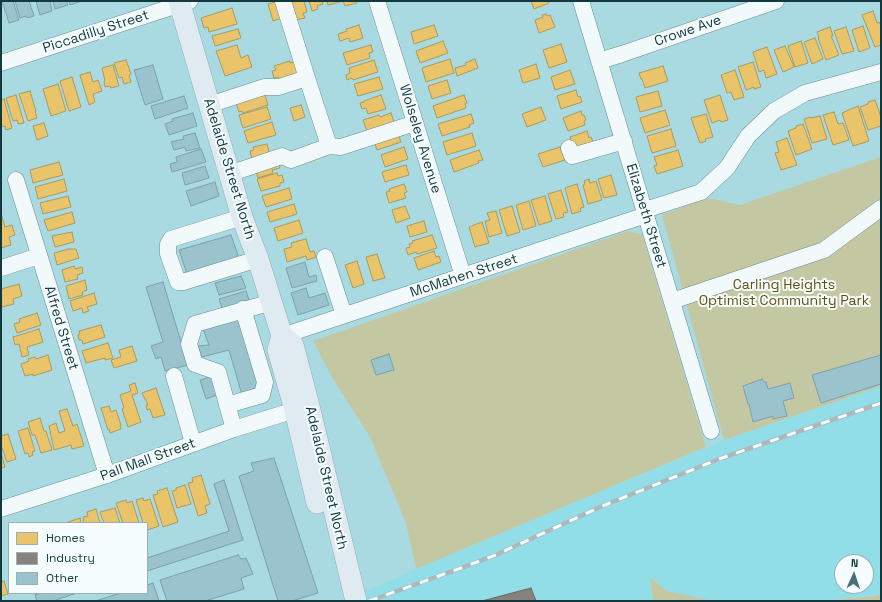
<!DOCTYPE html>
<html>
<head>
<meta charset="utf-8">
<style>
	body { margin:0 }
	#map { position:relative; width:882px; height:602px; overflow:hidden; background:#a9dae1; font-family:"Space Grotesk",sans-serif }
	canvas { display:block }
	.frame { position:absolute; inset:0; border:2px solid #13393e; pointer-events:none }
	.legend { position:absolute; left:8px; top:522px; width:140px; height:72px; box-sizing:border-box; background:#f5fdfe; border:1px solid #9bafb1; margin:0; padding:5px 7px; list-style:none; font-size:12px; color:#13393e }
	.legend li { display:flex; align-items:center; gap:8px; height:20px }
	.legend b { width:20px; border:1px solid #9bafb1 }
	.north { position:absolute; left:834px; top:554px; width:40px; height:40px; box-sizing:border-box; background:#f5fdfe; border:1px solid #9bafb1; border-radius:50%; rotate:3deg; font-size:11px; font-weight:700; line-height:16px; text-align:center; color:#13393e }
	.north::after { content:''; display:block; margin:auto; width:14px; height:18px; background:#487177; clip-path:polygon(50% 0,100% 100%,50% 72%,0 100%) }
</style>
</head>
<body>
<div id="map">
<canvas width="882" height="602"></canvas>
<div class="frame"></div>
<ul class="legend">
<li><b style="height:11px;background:#e9c46a"></b>Homes</li>
<li><b style="height:11px;background:#8a817c"></b>Industry</li>
<li><b style="height:11px;background:#9ac3ce"></b>Other</li>
</ul>
<div class="north">N</div>
</div>
<script>
const ctx = document.querySelector('canvas').getContext('2d');
ctx.lineJoin = 'round';
function paint(path, color) { ctx.fillStyle = color; ctx.fill(path, 'evenodd'); }
const shape = rows => new Path2D(rows.map(r => 'M' + r).join(''));
function trace(path, color, width, dash) { ctx.strokeStyle = color; ctx.lineWidth = width; ctx.lineCap = dash ? 'butt' : 'round'; ctx.setLineDash(dash || []); ctx.stroke(path); }
function drawText(font, color, halo, rows, align = 'center') {
  ctx.font = font + ' "Space Grotesk",sans-serif'; ctx.lineWidth = 4; ctx.setLineDash([]); ctx.textBaseline = 'middle'; ctx.strokeStyle = halo; ctx.fillStyle = color; for (const [text, x, y, turn = 0] of rows) {
    ctx.save(); ctx.translate(x, y); ctx.rotate((+turn || 0) * Math.PI / 180); ctx.textAlign = isNaN(turn) ? turn : align; if (halo) ctx.strokeText(text, 0, 0); ctx.fillText(text, 0, 0); ctx.restore();
  }
}
const built = shape([
	[881,386,881,594,819,601,715,601,667,591,651,577,653,601,337,601,367,591,416,569,724,440],
	[842,562,866,562,866,586,842,586]
]);
const green = shape([
	[881,157,881,386,724,440,662,215,707,198,740,205],
	[628,231,642,234,706,447,416,569,406,523,370,437,333,379,313,341],
	[650,577,667,591,715,601,653,601],
	[881,594,881,601,819,601,876,596]
]);
const homes = shape([
	[278,1,283,18,273,21,268,4,278,1],
	[291,1,304,1,307,12,303,13,305,18,296,20,290,6,293,6,291,1],
	[309,1,322,1,323,4,317,6,318,9,312,11,309,1],
	[324,1,340,1,340,2,328,5,327,2,324,1],
	[343,1,356,1,357,3,345,6,343,1],
	[531,1,548,1,549,3,534,9,531,1],
	[232,8,237,24,209,32,208,27,204,28,201,18,232,8],
	[873,11,877,23,879,22,881,26,881,45,875,47,862,15,873,11],
	[546,14,547,16,550,15,555,27,539,33,535,20,543,17,542,15,546,14],
	[359,25,363,38,350,42,349,38,340,41,338,34,347,31,346,29,359,25],
	[434,25,438,36,414,44,411,32,434,25],
	[863,26,870,48,859,52,852,30,863,26],
	[830,27,833,36,831,36,839,55,826,60,818,38,819,37,817,32,830,27],
	[846,27,854,51,842,54,834,31,846,27],
	[238,29,241,38,215,46,212,36,238,29],
	[815,38,823,59,812,64,804,42,815,38],
	[443,41,448,53,420,63,416,51,443,41],
	[801,41,808,63,795,67,788,46,801,41],
	[561,44,567,62,549,68,543,50,561,44],
	[237,45,241,58,248,55,252,67,225,76,216,51,237,45],
	[371,45,373,52,369,53,370,58,347,65,343,53,371,45],
	[785,46,794,67,783,72,774,50,785,46],
	[767,47,777,74,766,78,764,70,759,72,753,52,767,47],
	[450,59,454,73,426,82,422,68,450,59],
	[475,59,478,68,457,76,455,68,466,65,465,63,475,59],
	[126,60,131,74,129,75,131,82,124,84,122,77,119,78,114,63,126,60],
	[374,60,378,72,353,80,352,78,347,80,346,75,350,73,349,68,374,60],
	[290,61,290,63,298,61,302,75,279,81,278,77,274,78,272,71,276,70,274,66,290,61],
	[753,62,761,87,754,89,754,87,746,90,738,67,753,62],
	[536,64,540,78,523,83,519,70,536,64],
	[113,65,119,86,111,88,110,86,105,87,104,81,105,81,102,68,113,65],
	[663,66,668,81,645,88,642,79,641,79,639,73,663,66],
	[570,70,575,84,555,90,551,77,570,70],
	[735,70,744,97,734,100,731,92,727,93,721,75,735,70],
	[90,72,93,82,98,80,102,91,93,94,95,102,89,105,80,75,90,72],
	[72,77,81,107,69,111,60,81,72,77],
	[379,77,383,89,358,96,354,84,379,77],
	[447,80,451,93,432,99,428,86,447,80],
	[58,84,66,111,51,116,43,89,58,84],
	[576,90,578,97,580,96,582,102,561,109,557,96,576,90],
	[30,91,36,111,35,111,37,118,28,121,19,94,30,91],
	[658,91,662,106,640,112,636,97,658,91],
	[264,92,268,105,243,113,242,111,239,112,236,103,264,92],
	[16,95,24,123,18,124,17,120,13,121,6,98,16,95],
	[381,95,386,109,368,114,366,108,362,109,360,103,364,102,364,101,381,95],
	[464,95,467,103,465,104,466,108,437,118,433,106,464,95],
	[720,95,728,120,721,122,720,120,712,123,704,100,720,95],
	[4,99,12,128,6,130,5,126,1,127,1,100,4,99],
	[875,100,881,117,881,126,868,130,860,107,868,104,868,102,875,100],
	[301,105,305,117,294,121,290,108,301,105],
	[858,106,869,141,853,146,842,113,858,106],
	[267,107,271,119,243,128,239,115,267,107],
	[541,107,546,120,527,127,522,114,541,107],
	[665,110,670,125,645,133,640,118,665,110],
	[581,111,582,115,584,115,586,120,584,121,585,125,568,131,563,118,581,111],
	[834,112,838,124,843,123,849,140,833,145,823,115,834,112],
	[391,113,395,125,368,134,363,120,379,115,380,117,391,113],
	[471,114,474,123,469,125,470,127,442,136,438,124,471,114],
	[706,114,713,137,705,139,706,141,700,143,691,118,706,114],
	[820,116,827,139,812,143,804,119,810,117,811,118,820,116],
	[272,122,276,135,248,143,244,131,272,122],
	[44,123,48,136,37,140,33,126,44,123],
	[803,124,812,149,796,155,788,131,796,128,796,126,803,124],
	[671,129,676,146,652,153,647,136,671,129],
	[397,131,401,142,377,150,373,138,397,131],
	[587,131,589,138,591,137,593,142,575,153,570,137,587,131],
	[472,133,476,146,447,155,443,142,472,133],
	[787,138,797,165,781,170,775,153,779,152,776,142,787,138],
	[267,144,270,155,252,159,250,151,254,150,253,147,267,144],
	[404,147,408,159,385,167,381,155,404,147],
	[560,147,565,160,543,167,538,154,560,147],
	[479,150,483,160,478,161,479,163,454,172,450,160,479,150],
	[678,150,683,166,657,174,654,166,657,165,654,157,678,150],
	[278,161,280,168,272,170,273,173,258,178,255,167,278,161],
	[59,162,63,175,33,183,30,170,59,162],
	[406,165,409,175,385,182,382,172,406,165],
	[277,173,278,176,282,175,284,182,280,183,280,186,261,191,257,179,277,173],
	[611,175,617,195,604,198,598,179,611,175],
	[64,179,67,191,38,199,35,187,64,179],
	[589,179,590,183,596,181,602,200,588,204,583,185,585,184,584,181,589,179],
	[404,184,407,192,404,193,406,198,389,203,386,192,390,191,389,189,404,184],
	[577,184,584,207,580,208,581,211,572,214,565,188,577,184],
	[289,188,292,199,266,207,262,196,289,188],
	[561,190,568,212,563,213,564,217,556,219,548,194,561,190],
	[68,196,71,207,43,214,40,203,68,196],
	[545,196,552,221,539,225,531,200,545,196],
	[529,201,536,226,523,230,516,205,529,201],
	[294,204,297,214,270,222,267,212,294,204],
	[405,206,410,218,396,223,392,210,405,206],
	[512,206,520,232,507,236,499,210,512,206],
	[496,211,502,233,489,237,485,221,490,220,487,213,496,211],
	[72,212,75,223,48,231,44,220,72,212],
	[1,213,5,227,12,225,15,235,9,237,11,245,1,248,1,213],
	[299,220,303,233,278,241,274,228,299,220],
	[424,221,427,232,410,237,407,226,424,221],
	[482,222,489,243,475,247,469,227,482,222],
	[72,232,74,242,55,247,52,236,72,232],
	[432,235,437,248,417,254,416,252,408,255,406,248,410,247,409,244,413,243,412,241,432,235],
	[306,239,310,252,314,251,316,257,307,260,306,256,287,262,284,249,292,247,291,243,306,239],
	[69,249,76,249,79,258,57,265,54,253,69,249],
	[434,251,436,257,439,256,441,262,418,270,414,258,434,251],
	[377,254,385,278,373,281,366,257,377,254],
	[357,261,364,284,353,288,345,265,357,261],
	[74,266,75,269,82,267,83,273,77,275,78,279,65,282,62,270,74,266],
	[85,280,87,290,82,292,83,295,69,299,66,286,85,280],
	[19,284,22,296,13,299,14,304,2,307,1,303,1,289,19,284],
	[94,293,97,304,87,307,89,311,83,313,82,308,73,311,70,301,94,293],
	[37,313,41,325,17,333,14,324,20,322,19,319,37,313],
	[101,325,105,337,83,344,82,340,79,340,78,335,80,334,79,331,101,325],
	[39,329,43,342,27,347,29,355,22,357,19,344,15,345,13,337,39,329],
	[108,343,113,358,105,360,105,358,86,363,82,351,108,343],
	[132,346,137,361,114,368,111,360,121,357,119,350,132,346],
	[48,355,52,370,33,376,33,374,25,376,21,364,29,361,28,359,35,357,36,359,48,355],
	[135,383,138,393,132,395,141,422,128,427,122,409,124,408,120,395,131,391,129,385,135,383],
	[156,388,165,415,153,418,150,409,147,410,146,405,148,405,142,393,156,388],
	[109,406,111,412,116,410,121,425,120,426,121,429,110,433,109,429,108,430,101,408,109,406],
	[67,409,73,426,77,424,84,446,72,449,71,445,54,450,49,426,56,423,59,433,65,431,59,411,67,409],
	[40,418,44,431,46,431,52,450,41,453,35,435,32,435,28,422,40,418],
	[28,428,35,451,32,452,33,455,29,457,28,453,25,454,18,431,28,428],
	[8,434,16,459,7,462,1,445,1,436,8,434],
	[1,453,5,467,1,468,1,453],
	[201,475,210,504,205,506,207,513,198,516,188,483,193,482,192,478,201,475],
	[185,485,191,504,177,508,172,491,176,490,176,488,185,485],
	[167,488,178,522,163,527,153,495,158,494,157,491,167,488],
	[143,498,144,501,150,499,159,526,147,530,147,523,143,523,136,500,143,498],
	[126,500,127,503,132,501,139,523,123,523,116,503,126,500],
	[115,508,120,523,104,523,100,512,115,508],
	[96,509,100,523,84,523,83,517,88,516,87,512,96,509],
	[80,518,81,523,65,523,80,518],
	[4,581,8,594,1,596,1,582,4,581]
]);
const industry = shape([
	[531,588,536,601,482,601,531,588]
]);
const building = shape([
	[2,1,13,1,19,20,9,23,2,1],
	[15,1,29,1,34,16,27,18,26,16,20,18,15,1],
	[36,1,50,1,52,11,40,15,36,1],
	[53,1,66,1,68,5,55,9,53,1],
	[69,1,82,1,70,5,69,1],
	[153,65,163,99,145,105,134,70,153,65],
	[184,96,188,108,155,119,151,106,184,96],
	[193,113,197,126,169,135,165,124,173,121,172,119,193,113],
	[195,133,200,148,186,151,185,147,174,150,171,142,184,139,183,136,195,133],
	[201,149,206,162,172,172,170,164,177,162,176,157,201,149],
	[205,166,209,178,185,185,182,173,205,166],
	[215,182,219,196,191,206,186,191,215,182],
	[231,235,239,258,187,274,179,250,231,235],
	[305,262,309,277,316,275,317,281,292,288,286,268,305,262],
	[241,276,246,288,219,295,215,283,241,276],
	[163,282,188,365,165,371,161,357,156,359,151,346,163,342,146,287,163,282],
	[306,288,309,298,325,293,329,305,298,315,291,293,306,288],
	[246,291,250,303,223,311,219,299,246,291],
	[238,315,260,390,242,395,229,350,202,357,198,346,209,345,202,326,238,315],
	[389,354,394,370,376,375,371,360,389,354],
	[881,355,881,384,821,403,812,375,881,355],
	[214,376,220,394,206,399,200,380,214,376],
	[762,379,764,382,766,382,768,389,790,383,794,398,783,401,787,416,773,419,773,416,753,422,749,404,748,404,743,386,762,379],
	[274,458,318,593,292,601,278,601,239,476,254,471,251,463,274,458],
	[224,480,243,540,147,571,147,558,229,531,214,484,224,480],
	[238,555,241,559,246,558,253,574,241,578,244,589,205,601,167,601,160,580,238,555],
	[153,583,159,601,95,601,121,593,147,593,147,585,153,583],
	[41,593,77,593,53,601,37,601,35,595,41,593]
]);
const minor = shape([
	[377,1,463,276],
	[581,1,711,431],
	[599,61,622,54,776,1],
	[1,63,190,1],
	[209,105,264,87,279,87,307,78,283,1],
	[329,146,341,147,415,123],
	[569,148,572,156,624,141],
	[229,174,282,156,291,160,329,146,307,78],
	[16,180,107,475],
	[645,210,701,192,727,168,748,136,774,111,805,93,881,72],
	[242,217,171,239,168,244,168,254,178,282,183,282,258,259],
	[325,257,344,315],
	[1,268,39,256],
	[672,301,824,250,881,208],
	[282,336,646,215],
	[174,376,193,443],
	[227,405,262,395,265,382,243,309],
	[234,429,218,372,195,364,189,344,195,324,272,302],
	[1,509,107,475,234,429,295,410]
]);
const major = shape([
	[179,1,242,217,258,259,282,336,293,345,309,406,356,601],
	[282,336,278,350,295,410,317,503]
]);
const rail = shape([
	[369,601,464,567,498,554,600,507,719,459,881,403]
]);
const streetNames = [
	["Crowe Ave",688,31,-19],
	["Piccadilly Street",96,32,-18],
	["Wolseley Avenue",420,139,73],
	["Adelaide Street North",229,169,73],
	["Elizabeth Street",646,216,73],
	["McMahen Street",464,276,-18],
	["Alfred Street",61,328,73],
	["Pall Mall Street",148,460,-20],
	["Adelaide Street North",326,478,77]
];
const parkNames = [
	["Carling Heights",784,285],
	["Optimist Community Park",784,301]
];
paint(built, '#91dee9');
paint(green, '#c3c8a3');
paint(homes, '#e9c46a');
trace(homes, '#a99a5d', 1);
paint(industry, '#8a817c');
trace(industry, '#666b69', 1);
paint(building, '#9ac3ce');
trace(building, '#7ca0a9', 1);
trace(minor, '#6a8e92', 17);
trace(major, '#8fabb9', 22);
trace(minor, '#f2f9fa', 16);
trace(major, '#e0eaf1', 21);
trace(rail, '#acb8bb', 4.5);
trace(rail, '#f5fdfe', 3, [9]);
drawText('14px', '#13393e', '#f5fdfe', streetNames);
drawText('14px', '#654e0c', '#f5fdfe', parkNames);
</script>
</body>
</html>
